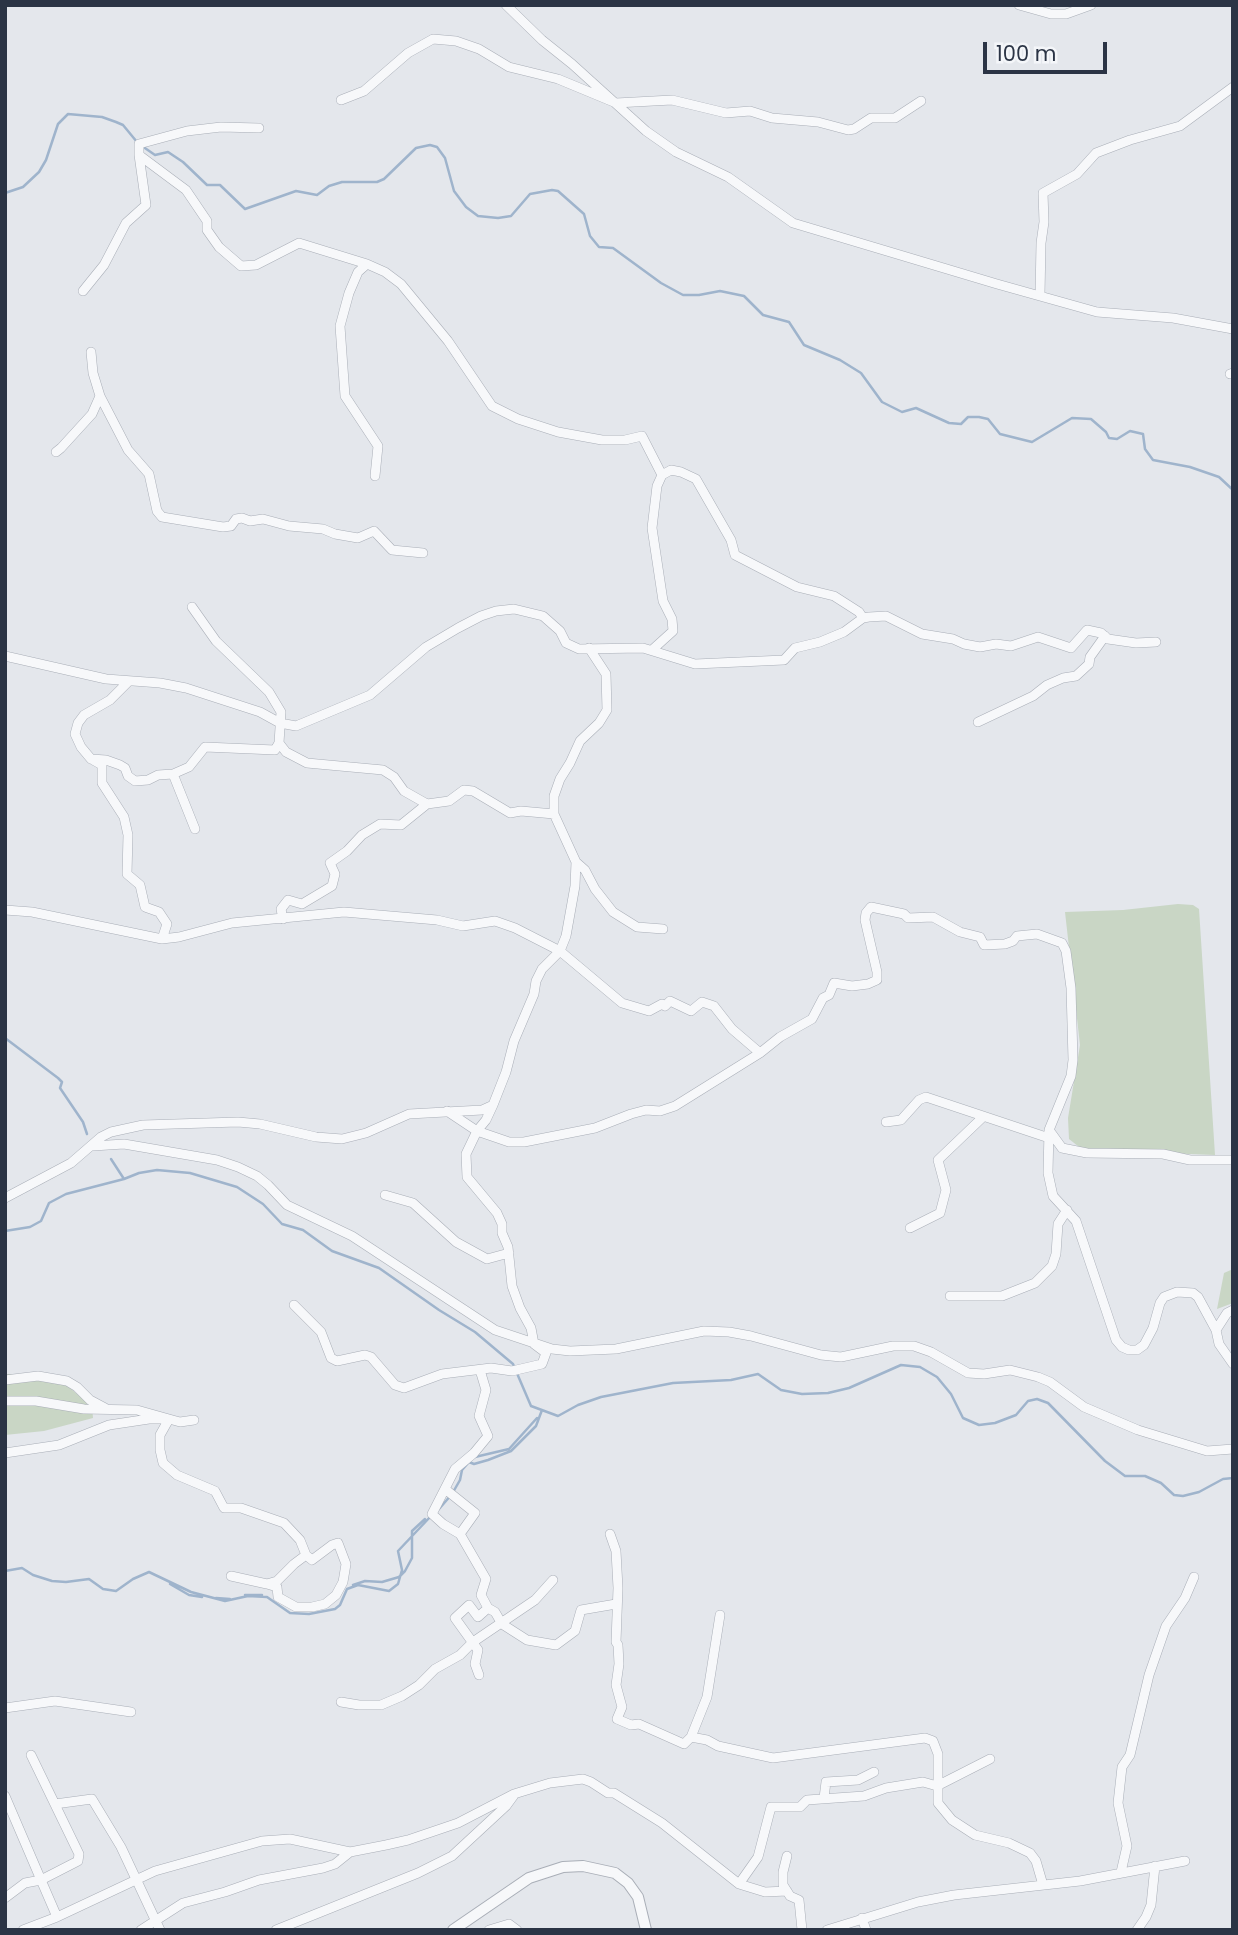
<!DOCTYPE html>
<html>
<head>
<meta charset="utf-8">
<style>
	body { margin:0 }
	#map { position:relative; width:1238px; height:1935px; overflow:hidden; background:#e4e7ec; font-family:Poppins,sans-serif }
	canvas { display:block }
	.frame { position:absolute; inset:0; border:7px solid #2b3445; pointer-events:none }
	.scale { position:absolute; left:983px; top:42px; width:124px; height:32px; box-sizing:border-box; border:4px solid #2b3445; border-top:0; padding-left:9px; font-size:21px; line-height:24px; white-space:nowrap; color:#2b3445; -webkit-text-stroke:5px #f4f6f9; paint-order:stroke }
</style>
</head>
<body>
<div id="map">
<canvas width="1238" height="1935"></canvas>
<div class="frame"></div>
<div class="scale">100 m</div>
</div>
<script>
const ctx = document.querySelector('canvas').getContext('2d');
ctx.lineJoin = 'round';
function paint(path, color) { ctx.fillStyle = color; ctx.fill(path, 'evenodd'); }
const shape = rows => new Path2D(rows.map(r => 'M' + r).join(''));
function trace(path, color, width, dash) { ctx.strokeStyle = color; ctx.lineWidth = width; ctx.lineCap = dash ? 'butt' : 'round'; ctx.setLineDash(dash || []); ctx.stroke(path); }
const green = shape([
	[1178,904,1193,905,1199,909,1215,1155,1083,1150,1069,1139,1068,1118,1080,1045,1065,912,1123,910],
	[1233,1269,1233,1303,1217,1309,1224,1273],
	[5,1374,27,1374,65,1384,92,1406,93,1418,44,1431,5,1435]
]);
const stream = shape([
	[142,146,155,155,168,152,183,162,207,185,220,185,245,209,296,191,317,195,329,186,342,182,377,182,384,179,416,148,430,145,437,147,445,158,454,191,466,207,478,216,498,218,511,216,530,194,552,190,558,191,584,214,590,236,599,247,613,248,661,283,683,295,699,295,720,291,744,296,763,315,789,322,804,345,840,360,861,373,882,402,902,412,916,408,949,423,961,424,968,417,979,417,988,419,1000,434,1032,442,1072,418,1091,419,1106,432,1109,438,1117,439,1130,431,1143,434,1145,449,1153,460,1190,467,1219,477,1233,490],
	[5,193,23,187,39,172,46,160,58,124,68,114,102,117,116,122,123,125,137,142],
	[5,1038,58,1078,62,1082,60,1088,83,1122,87,1134],
	[111,1159,124,1179],
	[5,1231,30,1227,41,1221,49,1203,66,1194,124,1179,139,1173,157,1170,190,1173,237,1187,263,1204,282,1224,303,1230,332,1251,379,1268,439,1310,475,1332,513,1364,531,1406,558,1416,578,1405,601,1397,673,1383,731,1380,758,1374,781,1390,802,1394,828,1393,849,1388,901,1365,920,1367,937,1377,951,1394,963,1418,979,1425,995,1423,1016,1415,1028,1401,1037,1399,1048,1403,1105,1461,1125,1476,1145,1476,1161,1483,1174,1495,1183,1496,1199,1492,1223,1479,1233,1478],
	[475,1457,509,1449,537,1418],
	[439,1509,452,1494,460,1480,462,1470,469,1462,474,1464,488,1460,511,1451,536,1426,542,1410],
	[5,1571,22,1568,33,1575,52,1581,66,1582,89,1579,103,1589,116,1591,133,1579,149,1572,191,1592,225,1601,248,1596,267,1597,290,1613,309,1614,335,1609,340,1605,347,1589,358,1585,389,1591,398,1584,402,1570,398,1551,431,1516],
	[170,1584,189,1595,202,1597],
	[353,1585,365,1581,382,1582,399,1577,405,1571,412,1558,412,1531,425,1519],
	[245,1595,262,1595],
	[216,1598,230,1599]
]);
const minor = shape([
	[506,5,542,40,572,64,646,131,676,152,728,177,793,223,997,284,1097,312,1173,318,1233,329],
	[1019,5,1051,14,1066,14,1091,5],
	[341,100,364,91,408,53,433,39,456,41,479,49,509,67,558,79,616,103,672,100,726,113,750,111,772,118,818,122,848,130,854,129,871,118,895,118,921,101],
	[139,155,186,190,207,221,207,230,219,247,241,266,256,265,299,243,367,264,385,272,401,284,448,341,492,406,518,419,558,432,602,440,625,440,642,436,662,475],
	[367,264,358,272,349,293,340,326,345,396,378,446,375,476],
	[83,291,104,265,126,223,146,205,139,155,139,144,187,131,221,127,259,128],
	[1040,295,1041,243,1044,222,1043,193,1077,174,1096,153,1130,140,1180,126,1233,87],
	[1230,374,1233,373],
	[100,396,128,450,149,474,157,511,162,517,223,527,231,526,236,519,242,518,250,521,263,519,289,526,323,529,335,534,358,538,374,531,392,550,423,553],
	[56,452,61,448,92,414,100,396,93,373,91,352],
	[192,607,216,641,269,692,281,712,279,743,286,752,307,763,383,770,394,777,404,791,427,804],
	[652,650,673,631,672,619,663,601,652,528,657,486,662,475,671,470,681,472,696,479,731,540,735,555,797,587,834,596,859,612,863,618],
	[5,656,106,679,160,683,186,688,260,712,280,723,296,726,370,695,426,647,458,628,481,616,496,611,514,609,543,616,560,631,566,643,579,649,643,648,695,664,784,660,795,648,820,642,844,632,863,618,869,617,886,616,922,634,953,639,964,644,980,647,996,644,1011,646,1038,637,1071,648,1087,630,1101,633,1108,639,1136,643,1156,642],
	[128,682,110,700,84,715,78,723,75,734,81,747,91,759,106,760,120,765,125,768,128,776,135,781,148,780,158,775,173,774,189,767,205,747,275,750,279,743],
	[978,722,1033,696,1047,685,1063,678,1076,676,1089,664,1090,657,1105,636],
	[93,760,102,765,102,783,124,817,128,835,127,874,140,885,145,907,159,912,167,924,162,939],
	[173,774,195,829],
	[576,862,585,870,595,889,613,912,637,927,663,929],
	[5,910,32,912,162,939,179,937,232,923,344,912,437,920,463,926,495,921,515,928,560,951,622,1003,649,1011,662,1004,665,1006,670,1001,691,1011,702,1002,714,1006,732,1029,760,1053],
	[283,919,281,909,288,900,302,904,332,886,335,874,330,863,347,851,362,835,380,824,401,825,427,804,449,801,464,790,473,791,510,813,521,811,554,814],
	[447,1111,477,1131,509,1142,524,1142,595,1128,631,1114,646,1110,660,1111,675,1106,760,1053,780,1037,812,1019,823,998,829,995,834,983,852,986,868,984,877,980,877,972,865,920,866,913,871,907,904,914,908,918,933,917,960,932,980,937,984,945,1005,944,1013,941,1017,936,1037,934,1062,943,1066,951,1071,988,1073,1060,1071,1076,1049,1130,1048,1173,1053,1196,1076,1221,1116,1340,1122,1347,1129,1350,1137,1350,1144,1345,1153,1328,1160,1303,1164,1297,1177,1292,1193,1293,1198,1297,1216,1330],
	[886,1122,901,1120,919,1100,926,1097,1049,1138],
	[1049,1130,1062,1148,1087,1153,1163,1154,1190,1160,1233,1160],
	[93,1146,124,1144,217,1160,238,1167,257,1176,268,1185,287,1205,352,1236,495,1330,552,1349,570,1351,616,1349,704,1331,729,1332,751,1336,821,1355,841,1357,893,1346,914,1346,931,1352,968,1373,984,1374,1010,1370,1038,1377,1050,1382,1084,1407,1138,1430,1207,1451,1233,1449],
	[385,1195,413,1203,456,1242,487,1259,509,1253],
	[5,1198,71,1163,101,1137,111,1132,143,1125,238,1122,260,1124,316,1137,342,1139,366,1133,409,1114,482,1110,493,1105],
	[910,1228,940,1213,946,1190,938,1160,983,1117],
	[950,1296,1002,1296,1035,1283,1052,1266,1056,1254,1058,1224,1067,1210],
	[294,1305,321,1332,331,1358,337,1361,365,1355,371,1357,395,1385,404,1388,442,1374,491,1368,512,1371,542,1364,546,1353,534,1344,531,1328,520,1308,512,1286,508,1247,502,1233,502,1224,497,1213,467,1177,466,1154,477,1131,486,1120,493,1105,506,1072,514,1041,534,994,536,981,542,969,560,951,566,936,575,886,576,862,554,814,554,796,560,779,570,763,580,741,599,723,607,710,606,674,589,648],
	[1233,1310,1227,1313,1216,1330,1219,1344,1233,1364],
	[5,1380,38,1376,67,1381,77,1387,90,1400,105,1408],
	[5,1401,36,1401,84,1409,137,1410,169,1419,160,1435,160,1450,163,1463,177,1475,215,1491,224,1508,241,1508,284,1523,300,1540,306,1555,312,1560,332,1545,338,1543,346,1564,343,1582,336,1595,325,1604,312,1607,296,1607,278,1597,277,1587,267,1584],
	[5,1453,59,1445,109,1425,149,1419,169,1419,180,1422,194,1420],
	[445,1489,475,1513,460,1534,486,1579,481,1595,488,1608,478,1617,469,1605,455,1618,478,1650,475,1664,479,1675],
	[460,1534,443,1524,432,1514,455,1469,474,1453,488,1436,479,1416,486,1390,480,1370],
	[610,1534,616,1551,618,1588,616,1642,618,1645,619,1664,616,1685,622,1707,617,1719,631,1725,639,1724,684,1744,691,1737,707,1740,718,1746,773,1758,925,1738,933,1741,938,1754,938,1803,952,1820,975,1835,1009,1843,1030,1853,1036,1861,1043,1885],
	[231,1576,267,1584,277,1581,294,1564,306,1555],
	[488,1608,495,1612,502,1624,527,1640,556,1645,575,1631,581,1610,616,1604],
	[341,1702,359,1705,381,1705,402,1696,419,1685,435,1669,460,1655,473,1642,535,1600,553,1580],
	[5,1708,55,1701,131,1712],
	[691,1737,707,1697,720,1615],
	[5,1796,41,1880,78,1861,79,1854,31,1755],
	[824,1798,826,1782,858,1780,874,1772],
	[55,1804,92,1799,121,1847,160,1930],
	[787,1856,783,1872,783,1885,790,1896,799,1900,802,1930],
	[1121,1872,1127,1846,1118,1803,1122,1767,1130,1755,1149,1675,1166,1626,1185,1598,1194,1577],
	[739,1884,758,1857,771,1807,800,1807,807,1800,864,1796,886,1788,923,1782,937,1786,990,1759],
	[5,1898,25,1883,41,1880,57,1917],
	[862,1918,866,1930],
	[23,1930,57,1917,155,1871,262,1841,290,1839,350,1852,386,1845,408,1840,458,1823,514,1794,550,1783,583,1779,591,1782,608,1793,614,1793,662,1823,739,1884,765,1892,787,1891],
	[141,1930,183,1903,225,1892,259,1880,323,1868,335,1864,350,1852],
	[276,1930,418,1873,452,1856,506,1806,514,1795],
	[489,1930,509,1924,517,1930],
	[827,1930,918,1902,954,1895,1080,1881,1185,1861],
	[1137,1930,1146,1917,1151,1905,1155,1866]
]);
const tertiary = shape([
	[453,1930,529,1878,563,1867,583,1866,615,1873,628,1883,638,1897,646,1930]
]);
paint(green, '#c9d6c5');
trace(stream, '#9fb4cc', 2.5);
trace(minor, '#a9aeb7', 10);
trace(tertiary, '#a9aeb7', 12);
trace(minor, '#f7f8fa', 9);
trace(tertiary, '#f7f8fa', 10);
</script>
</body>
</html>
